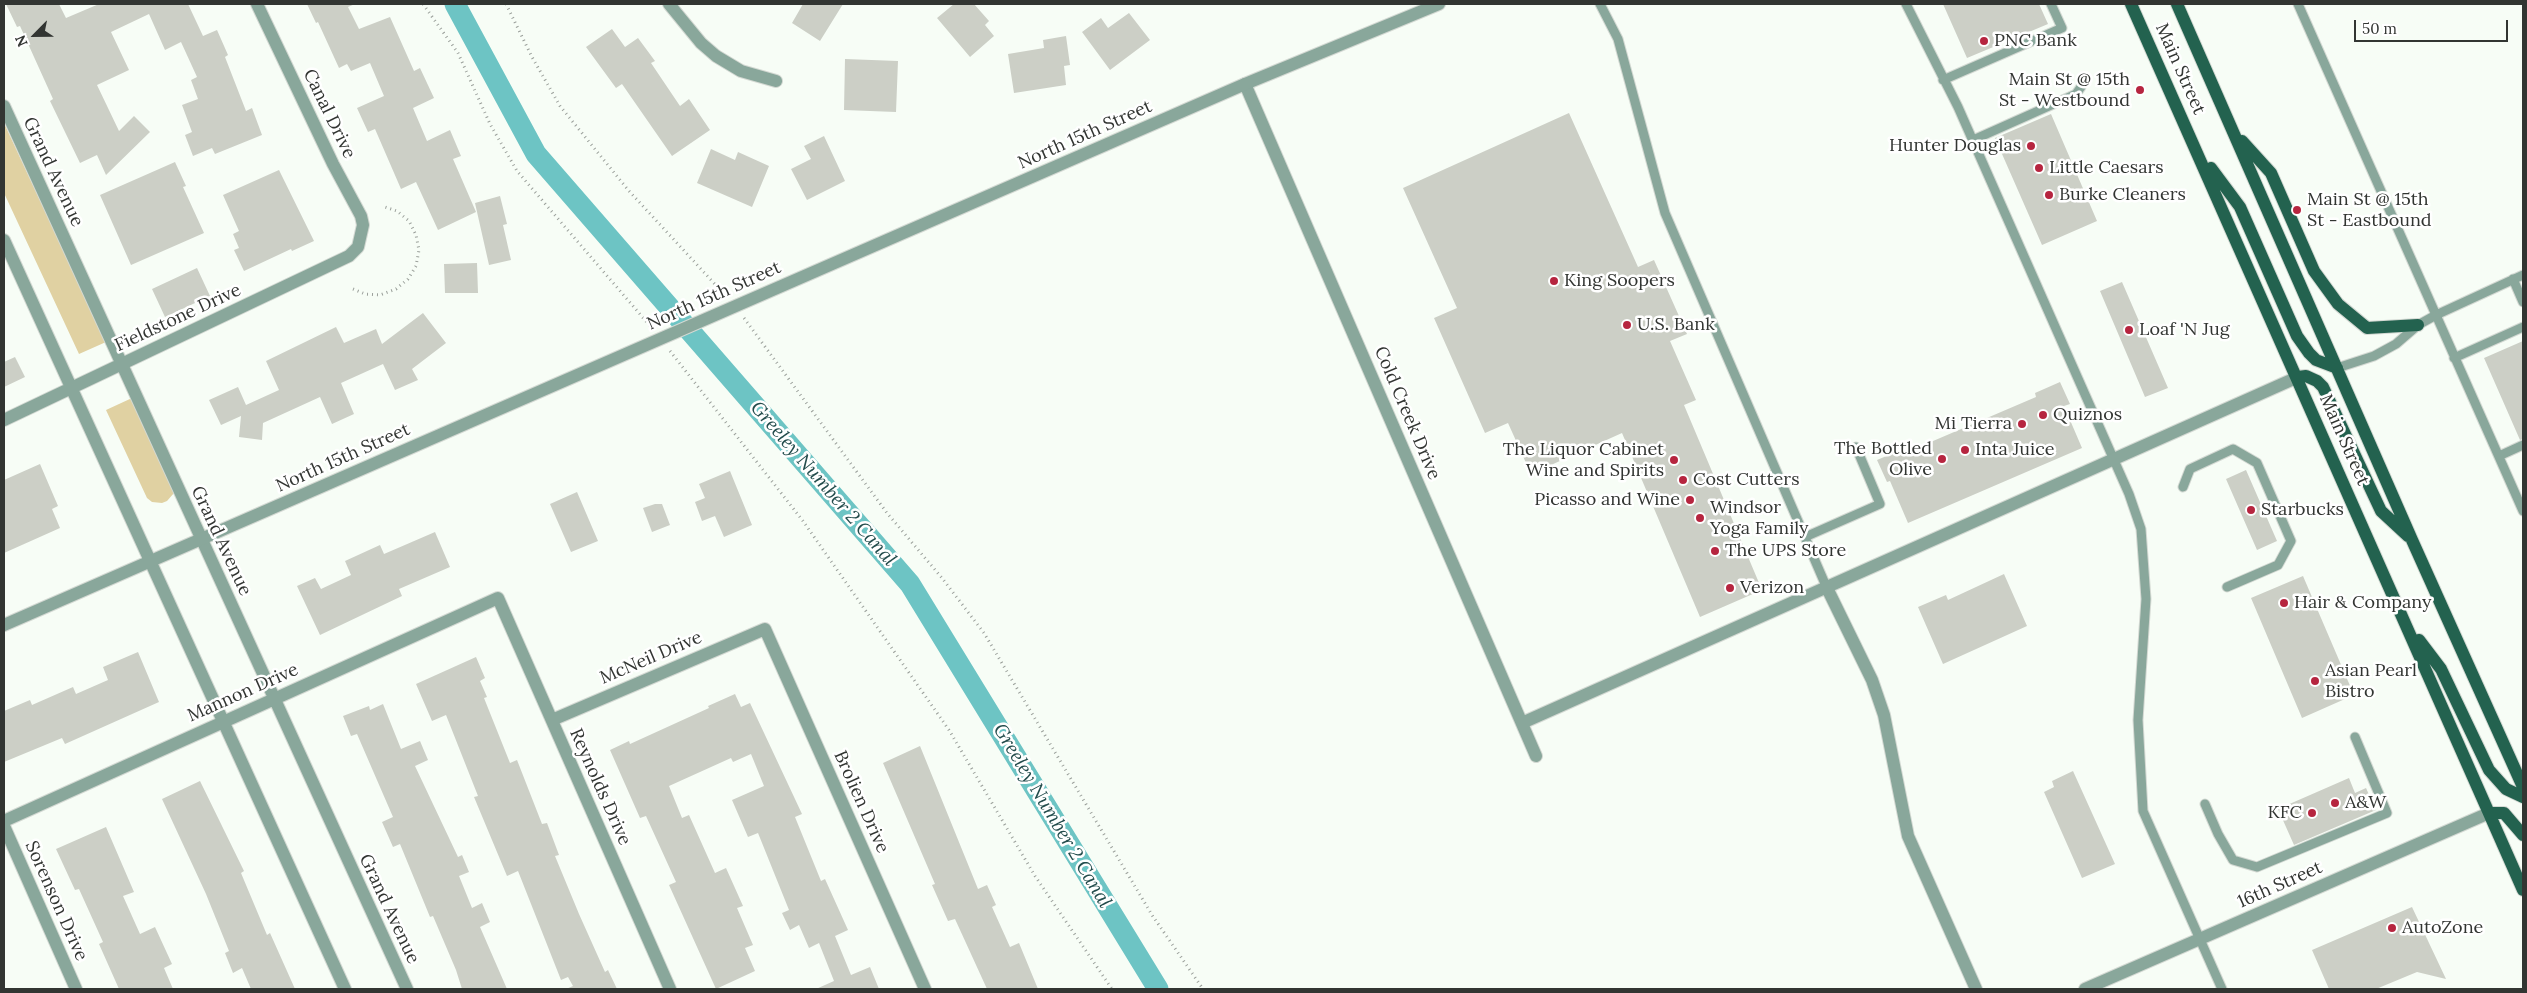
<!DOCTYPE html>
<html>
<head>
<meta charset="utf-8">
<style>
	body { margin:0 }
	#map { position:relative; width:2527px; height:993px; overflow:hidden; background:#f7fdf6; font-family:Lora,serif }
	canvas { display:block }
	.frame { position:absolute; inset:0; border:5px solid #323532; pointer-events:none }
	.north { position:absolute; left:10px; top:10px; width:50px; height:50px; -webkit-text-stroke:4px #fff; paint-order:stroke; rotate:247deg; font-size:14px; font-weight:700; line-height:20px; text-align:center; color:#323532 }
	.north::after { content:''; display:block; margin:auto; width:18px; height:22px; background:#323532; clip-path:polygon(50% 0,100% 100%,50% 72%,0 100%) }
	.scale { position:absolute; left:2354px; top:20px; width:154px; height:22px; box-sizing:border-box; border:2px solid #323532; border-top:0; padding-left:6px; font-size:15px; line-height:18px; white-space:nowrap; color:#323532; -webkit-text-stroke:4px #fff; paint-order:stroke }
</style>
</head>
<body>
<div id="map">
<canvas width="2527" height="993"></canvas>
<div class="frame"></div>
<div class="north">N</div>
<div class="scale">50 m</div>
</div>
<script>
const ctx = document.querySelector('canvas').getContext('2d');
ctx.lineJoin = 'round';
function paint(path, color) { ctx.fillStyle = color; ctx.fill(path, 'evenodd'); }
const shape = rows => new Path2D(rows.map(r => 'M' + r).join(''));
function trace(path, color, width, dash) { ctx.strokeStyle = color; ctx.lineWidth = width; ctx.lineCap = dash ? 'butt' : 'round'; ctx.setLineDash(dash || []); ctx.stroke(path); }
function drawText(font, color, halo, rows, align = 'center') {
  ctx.font = font + ' Lora,serif'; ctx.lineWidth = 5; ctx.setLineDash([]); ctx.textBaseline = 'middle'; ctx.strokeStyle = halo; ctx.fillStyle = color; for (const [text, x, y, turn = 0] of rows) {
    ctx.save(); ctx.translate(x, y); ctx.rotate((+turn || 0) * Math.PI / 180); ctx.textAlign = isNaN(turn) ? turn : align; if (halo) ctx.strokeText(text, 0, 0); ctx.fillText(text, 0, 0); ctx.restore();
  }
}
const green = shape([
	[4,123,106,342,79,354,4,193],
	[132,398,174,493,167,501,162,503,152,502,147,498,106,410]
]);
const canal = shape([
	[455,4,536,154,910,584,1158,989]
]);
const building = shape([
	[6,4,59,4,66,18,99,4,188,4,203,36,217,30,228,55,225,57,246,111,252,108,262,135,215,154,212,148,193,156,185,135,192,132,182,105,198,99,191,80,197,77,181,42,165,50,149,14,111,32,129,70,97,85,119,131,134,116,150,132,106,175,97,155,80,163,50,101,53,99,20,26,17,27],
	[307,4,355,4,348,7,359,29,390,17,414,71,420,68,434,98,413,108,427,141,450,130,461,156,453,159,476,212,438,230,416,182,401,189,375,129,368,132,357,108,384,96,370,63,351,71,347,64,339,68,318,22,316,23],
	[803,4,843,4,820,41,792,23],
	[954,4,974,4,989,21,985,25,994,36,970,57,937,18],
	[1943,4,2039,4,2048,24,1967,58],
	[1129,13,1150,40,1110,70,1082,32,1101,18,1108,28],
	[612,29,625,47,638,38,655,61,651,63,680,106,689,99,710,130,672,156,622,84,616,88,586,47],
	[1066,36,1070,65,1064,66,1066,85,1014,93,1008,54,1044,48,1043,40],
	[845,59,898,61,896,112,844,110],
	[1569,113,1638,267,1654,260,1687,334,1670,341,1696,400,1684,405,1762,590,1700,617,1622,433,1531,474,1508,423,1485,433,1434,318,1457,308,1403,188],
	[2051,114,2097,221,2042,245,1995,138],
	[824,136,845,181,807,200,791,169,811,159,804,146],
	[711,149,735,160,738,152,769,166,752,207,697,183],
	[175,162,186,186,183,187,204,233,131,265,100,195],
	[279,170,314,241,292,251,291,249,244,271,234,250,239,248,233,234,239,231,223,195],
	[500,196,507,224,503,225,511,260,489,265,475,203],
	[477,263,478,293,445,293,444,264],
	[197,268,210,296,165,317,152,289],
	[2122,282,2168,388,2145,397,2100,291],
	[423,313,446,343,412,369,418,380,395,390,383,364,341,383,354,414,332,424,320,397,263,423,262,440,239,437,241,416,221,425,209,400,238,387,246,405,279,390,266,361,336,327,344,343,376,329,382,344],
	[2523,341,2523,439,2520,440,2484,358],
	[15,357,25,377,4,387,4,362],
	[2060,382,2070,404,2064,406,2082,448,1908,523,1890,481,1887,482,1877,460,1903,449,1905,453,2036,397,2035,393],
	[40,464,58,506,52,509,60,528,4,553,4,480],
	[2246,470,2277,541,2257,550,2226,479],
	[730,471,752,525,724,537,715,516,702,521,695,502,705,498,699,484],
	[577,492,598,541,571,552,550,504],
	[655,504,662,504,670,525,652,532,643,508],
	[435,532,450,567,399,589,402,596,320,635,297,586,315,578,321,589,351,575,345,561,380,545,384,554],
	[2004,574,2027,626,1943,664,1918,607,1946,595,1948,600],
	[2303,576,2354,695,2302,718,2251,598],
	[138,652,159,702,65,744,62,738,4,762,4,711,30,700,32,705,73,687,76,694,108,680,103,667],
	[476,657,485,678,480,681,487,697,484,698,510,763,517,760,542,824,547,823,559,855,555,856,579,914,605,972,608,970,617,989,566,989,573,986,568,977,561,980,518,871,507,876,474,797,478,796,446,715,432,721,416,684],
	[735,694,741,707,750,703,802,814,795,817,821,881,825,879,848,930,835,936,851,975,870,967,879,989,816,989,834,981,819,943,809,948,799,925,790,930,782,913,789,910,758,833,748,837,732,800,764,786,751,754,733,762,731,758,669,786,682,818,689,815,715,873,726,868,743,906,737,908,753,945,745,948,755,971,716,989,669,885,676,882,646,816,640,818,610,750,629,741,630,744,709,708,708,706],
	[383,704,401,749,420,741,428,760,415,766,458,857,462,855,469,872,459,876,472,908,482,903,490,922,480,927,507,989,462,989,456,970,433,916,430,917,400,844,393,847,382,822,393,817,357,734,351,736,343,716,369,706,370,710],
	[920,746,978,889,987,885,996,905,992,907,1010,947,1019,943,1038,989,987,989,955,919,948,921,932,885,935,884,883,763],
	[2073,771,2115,864,2082,878,2044,792,2054,787,2052,781],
	[2349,778,2355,793,2366,788,2376,810,2294,845,2278,809],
	[200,781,244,871,241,873,267,935,270,933,295,989,251,989,242,968,233,973,225,953,229,951,206,894,162,799],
	[106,827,134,892,123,896,140,934,155,927,172,964,164,968,173,989,119,989,99,944,103,942,79,889,75,890,56,849],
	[2412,907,2446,979,2417,972,2376,989,2329,989,2312,950]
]);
const path = shape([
	[423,4,458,53,490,124,517,171,651,327],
	[506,4,532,57,560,106,629,191,724,294],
	[353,289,365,294,380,295,396,289,408,279,416,266,419,250,416,235,409,221,397,211,382,206],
	[744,318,887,513,942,578,984,633,1152,915,1203,989],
	[670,351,803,521,949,730,1035,876,1112,989]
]);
const service = shape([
	[1600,4,1618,39,1665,213,1826,586],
	[1906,4,1958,107,2129,494,2141,529,2146,599,2138,720,2143,811,2222,989],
	[2298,4,2523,511],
	[1943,80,2062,28,2051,4],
	[1973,140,2076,94,2081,87,2083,77],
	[2513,279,2523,302],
	[2454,358,2523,327],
	[2337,368,2374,356,2396,344,2418,325,2436,315,2523,275],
	[2499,456,2523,445],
	[2183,487,2190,469,2233,449,2257,463,2291,541,2278,565,2227,587],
	[1805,537,1880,504,1856,447],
	[2205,804,2218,834,2233,860,2257,867,2387,813,2355,737]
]);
const minor = shape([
	[669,4,701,43,716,56,741,71,776,81],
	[1245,84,1536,756],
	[4,106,407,989],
	[4,240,345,989],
	[4,420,349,256,358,247,363,225,361,216,333,164,257,4],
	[1826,586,1872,680,1884,715,1908,836,1976,989],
	[552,720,765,629,925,989],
	[1522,723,2298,377],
	[4,821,498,598,670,989],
	[4,826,76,989],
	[2085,989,2489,813]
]);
const tertiary = shape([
	[4,625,1245,84,1439,4]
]);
const primary = shape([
	[2131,4,2523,890],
	[2177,4,2412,540,2523,787],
	[2242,141,2271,173,2314,271,2338,304,2367,328,2418,325],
	[2211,168,2240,207,2297,336,2309,353,2316,360,2337,368],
	[2298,377,2306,376,2317,381,2323,387,2381,511,2408,536],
	[2419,640,2441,669,2489,770,2506,789,2523,797],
	[2489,813,2504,813,2523,835]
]);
const markers = [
	[1984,41,5,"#b6253f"],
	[2140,90,5,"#b6253f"],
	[2031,146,5,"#b6253f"],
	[2039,168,5,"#b6253f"],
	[2049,195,5,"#b6253f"],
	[2297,210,5,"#b6253f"],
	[1554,281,5,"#b6253f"],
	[1627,325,5,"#b6253f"],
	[2129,330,5,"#b6253f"],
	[2043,415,5,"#b6253f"],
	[2022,424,5,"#b6253f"],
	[1965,450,5,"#b6253f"],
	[1942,459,5,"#b6253f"],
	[1674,460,5,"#b6253f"],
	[1683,480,5,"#b6253f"],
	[1690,500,5,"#b6253f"],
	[2251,510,5,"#b6253f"],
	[1700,518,5,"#b6253f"],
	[1715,551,5,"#b6253f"],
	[1730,588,5,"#b6253f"],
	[2284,603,5,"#b6253f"],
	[2315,681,5,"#b6253f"],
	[2335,803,5,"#b6253f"],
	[2312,813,5,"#b6253f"],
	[2392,928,5,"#b6253f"]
];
const poiNames = [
	["PNC Bank",1994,41],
	["Main St @ 15th",2130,80,"right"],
	["St - Westbound",2130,101,"right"],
	["Hunter Douglas",2021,146,"right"],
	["Little Caesars",2049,168],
	["Burke Cleaners",2059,195],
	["Main St @ 15th",2307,200],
	["St - Eastbound",2307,221],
	["King Soopers",1564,281],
	["U.S. Bank",1637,325],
	["Loaf 'N Jug",2139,330],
	["Quiznos",2053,415],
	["Mi Tierra",2012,424,"right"],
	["The Bottled",1932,449,"right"],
	["Olive",1932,470,"right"],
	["The Liquor Cabinet",1664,450,"right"],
	["Wine and Spirits",1664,471,"right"],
	["Inta Juice",1975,450],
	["Cost Cutters",1693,480],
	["Picasso and Wine",1680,500,"right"],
	["Windsor",1710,508],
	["Yoga Family",1710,529],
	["Starbucks",2261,510],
	["The UPS Store",1725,551],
	["Verizon",1740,588],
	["Hair & Company",2294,603],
	["Asian Pearl",2325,671],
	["Bistro",2325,692],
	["A&W",2345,803],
	["KFC",2302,813,"right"],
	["AutoZone",2402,928]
];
const streetNames = [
	["Main Street",2180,69,66],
	["Canal Drive",329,114,64],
	["North 15th Street",1085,135,-24],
	["Grand Avenue",53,172,65],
	["North 15th Street",714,296,-24],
	["Fieldstone Drive",178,318,-25],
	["Cold Creek Drive",1407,413,67],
	["Main Street",2344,440,66],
	["North 15th Street",343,458,-24],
	["Grand Avenue",221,541,65],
	["McNeil Drive",651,658,-23],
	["Mannon Drive",243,693,-24],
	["Reynolds Drive",600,787,66],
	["Brolien Drive",861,802,66],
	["16th Street",2280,885,-24],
	["Sorenson Drive",56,901,66],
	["Grand Avenue",389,909,65]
];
const waterNames = [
	["Greeley Number 2 Canal",823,484,49],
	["Greeley Number 2 Canal",1052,816,59]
];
paint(green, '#e0d1a2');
trace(canal, '#6dc4c4', 21);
paint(building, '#cccfc6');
trace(service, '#d4d9d3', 11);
trace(minor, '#d4d9d3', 14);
trace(tertiary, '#d4d9d3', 14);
trace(primary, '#d4d9d3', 14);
trace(path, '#9ba09b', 3, [1, 4]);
trace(service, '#89a79b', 9);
trace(minor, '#89a79b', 12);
trace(tertiary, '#89a79b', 12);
trace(primary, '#23624f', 12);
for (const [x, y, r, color] of markers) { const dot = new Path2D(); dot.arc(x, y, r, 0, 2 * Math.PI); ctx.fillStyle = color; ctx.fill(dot); trace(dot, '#fff', 2); }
drawText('18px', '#323532', '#fff', poiNames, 'left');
drawText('18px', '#323532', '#fff', streetNames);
drawText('italic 19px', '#234c4c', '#fff', waterNames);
</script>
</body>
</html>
